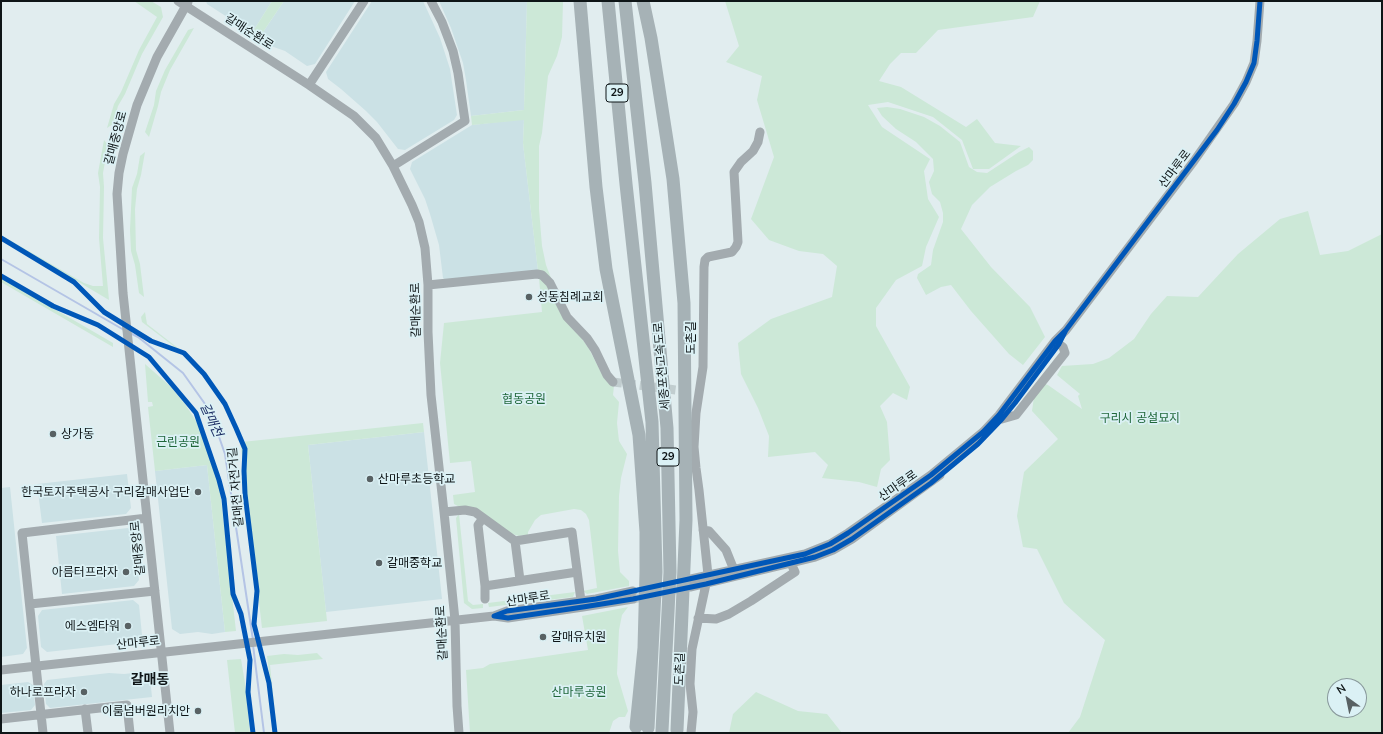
<!DOCTYPE html>
<html>
<head>
<meta charset="utf-8">
<style>
	body { margin:0 }
	#map { position:relative; width:1383px; height:734px; overflow:hidden; background:#e1edef; font-family:Mulish,sans-serif }
	canvas { display:block }
	.frame { position:absolute; inset:0; border:2px solid #0e1517; pointer-events:none }
	.north { position:absolute; left:1327px; top:678px; width:40px; height:40px; box-sizing:border-box; background:#dbf1f5; border:1px solid #89999c; border-radius:50%; rotate:327deg; font-size:11px; font-weight:700; line-height:16px; text-align:center; color:#0e1517 }
	.north::after { content:''; display:block; margin:auto; width:14px; height:18px; background:#586163; clip-path:polygon(50% 0,100% 100%,50% 72%,0 100%) }
</style>
</head>
<body>
<div id="map">
<canvas width="1383" height="734"></canvas>
<div class="frame"></div>
<div class="north">N</div>
</div>
<script>
const ctx = document.querySelector('canvas').getContext('2d');
ctx.lineJoin = 'round';
function paint(path, color) { ctx.fillStyle = color; ctx.fill(path, 'evenodd'); }
const shape = rows => new Path2D(rows.map(r => 'M' + r).join(''));
function trace(path, color, width, dash) { ctx.strokeStyle = color; ctx.lineWidth = width; ctx.lineCap = dash ? 'butt' : 'round'; ctx.setLineDash(dash || []); ctx.stroke(path); }
function drawText(font, color, halo, rows, align = 'center') {
  ctx.font = font + ' Mulish,"Noto Sans KR",sans-serif'; ctx.lineWidth = 3.5; ctx.setLineDash([]); ctx.textBaseline = 'middle'; ctx.strokeStyle = halo; ctx.fillStyle = color; for (const [text, x, y, turn = 0] of rows) {
    ctx.save(); ctx.translate(x, y); ctx.rotate((+turn || 0) * Math.PI / 180); ctx.textAlign = isNaN(turn) ? turn : align; if (halo) ctx.strokeText(text, 0, 0); ctx.fillText(text, 0, 0); ctx.restore();
  }
}
const built = shape([
	[206,1,272,1,252,33,207,4],
	[284,1,355,1,315,64,307,66,285,51,271,46,259,38],
	[372,1,423,1,440,38,450,69,457,115,454,120,405,150,398,149,377,122,366,111,341,89,328,79,326,72],
	[439,1,527,1,524,110,471,116,466,80,463,63,451,28],
	[524,119,523,143,538,271,447,281,443,278,439,245,430,214,425,199,410,169,412,162,472,125],
	[424,432,442,599,326,612,308,445],
	[207,465,225,632,212,634,198,632,180,634,172,629,155,471],
	[127,474,131,508,126,514,42,523,37,484],
	[10,487,27,648,23,654,1,657,1,488],
	[128,528,134,533,139,580,134,586,62,594,56,536],
	[133,600,139,605,142,635,136,642,47,652,41,647,38,616,42,610],
	[142,672,150,678,152,697,50,708,46,704,44,684,47,680,109,673,124,674],
	[28,682,33,685,35,705,31,710,1,713,1,685]
]);
const green = shape([
	[134,1,151,1,161,7,163,17,142,54,125,94,118,106,113,124,107,128,114,104,121,92,139,50,157,17],
	[272,1,284,1,259,38,252,33],
	[527,1,563,1,562,37,557,56,548,76,542,133,539,146,539,209,542,246,546,265,553,283,538,271,523,143,524,120,472,125,471,116,524,110],
	[725,1,1040,1,1033,17,938,30,916,53,901,53,890,64,879,81,901,87,966,127,977,119,995,143,1021,146,989,169,973,169,962,140,933,117,888,102,868,105,882,127,930,159,924,171,928,199,939,217,926,247,922,266,896,280,876,308,876,326,910,387,907,400,893,393,880,406,887,422,890,460,881,469,877,487,859,482,822,478,828,465,815,452,768,457,769,436,758,408,741,374,738,343,771,319,832,297,837,266,823,254,799,251,769,240,751,219,774,157,757,100,762,76,726,62,739,46],
	[194,28,170,70,161,92,158,106,149,137,145,132,154,105,156,91,165,70,188,30],
	[887,107,900,109,924,117,940,126,960,142,969,167,977,172,987,173,1019,152,1029,147,1033,151,1033,160,1028,165,1016,171,990,187,972,205,961,229,991,267,1030,307,1045,337,1023,365,1009,354,971,311,951,285,941,287,926,295,917,278,918,274,931,265,933,250,943,222,943,213,940,202,932,194,929,182,934,171,933,159,916,142,896,129,882,116,877,108],
	[104,140,108,145,103,173,104,187,103,238,109,300,1,236,1,235,84,283,93,286,103,286,99,238,100,187,98,173],
	[145,152,141,175,137,189,135,209,136,250,140,264,144,297,139,293,135,265,131,251,130,230,132,188,137,174,140,156],
	[1308,211,1320,255,1348,251,1382,234,1382,733,1068,733,1080,717,1105,640,1064,603,1037,549,1023,547,1017,516,1024,472,1058,439,1032,411,1034,397,1045,384,1048,385,1082,409,1078,396,1080,394,1057,375,1062,366,1093,364,1109,358,1134,339,1151,314,1167,296,1198,297,1238,254,1280,219],
	[1335,686,1359,686,1359,710,1335,710],
	[1,278,113,343,113,347,1,282],
	[539,278,543,280,589,349,604,378,614,386,613,395,619,402,617,423,619,441,627,454,621,478,619,496,618,551,620,572,629,581,629,586,587,594,583,591,597,588,589,520,586,514,581,510,574,509,541,515,535,520,528,532,528,535,519,536,512,534,454,504,453,495,475,492,471,461,450,463,440,363,444,323,542,312],
	[145,312,147,324,183,352,210,381,230,414,242,442,423,423,424,432,308,445,327,621,262,628,240,439,230,415,210,383,184,354,142,322,141,317],
	[145,364,170,386,185,404,198,424,209,450,220,490,236,631,225,632,207,465,155,471,148,407,153,406,152,402,148,402],
	[459,514,468,601,473,605,483,604,483,608,472,609,464,603,456,518],
	[575,592,573,597,489,607,488,603],
	[628,607,622,615,619,630,617,674,628,711,625,717,619,717,613,721,609,733,470,733,466,670,483,668,490,664,588,650,582,616],
	[317,653,323,659,270,665,277,733,267,656,284,654,298,655],
	[241,659,245,683,250,733,235,733,227,660],
	[756,692,798,711,827,714,842,733,729,733,733,714]
]);
const stream = shape([
	[1,259,124,330],
	[130,333,138,337,183,373,210,411,225,454,253,640],
	[253,645,264,733]
]);
const minorTunnel = shape([
	[613,382,692,392],
	[633,599,688,587]
]);
const minor = shape([
	[178,1,309,85,354,116,376,138,393,166,412,205,419,222,425,248,428,285,428,332,431,395,444,512,455,620,457,706,459,733],
	[309,85,364,1],
	[393,166,465,121,458,73,453,51,442,22,431,1],
	[428,285,537,274,542,275,550,283,567,317,587,338,595,350,607,375,613,382],
	[1002,419,1016,415,1065,353,1063,347,1055,341],
	[444,512,465,510,475,512,515,541,572,532,581,601],
	[483,518,478,525,485,586,577,572],
	[703,530,709,531,726,550,736,575],
	[515,541,520,580],
	[708,575,699,490,696,468,694,447,696,413,703,367,704,267,705,260,708,257,732,252,736,247,738,242,734,172,741,162,753,151,758,142,760,132],
	[691,579,805,554,830,544,848,533,931,475,983,432,999,415,1055,341,1066,330,1194,161,1234,104,1246,82,1254,63,1257,41,1260,1],
	[485,586,485,599],
	[690,587,815,557,833,550,852,539,940,475],
	[633,599,583,607,508,618,494,616,507,611,596,599,633,591],
	[30,604,155,591],
	[698,618,716,619,729,614,751,601,795,572,789,559],
	[1,670,494,616],
	[85,709,88,733],
	[1,719,127,705,130,733],
	[43,733,22,533,147,518],
	[170,733,123,293,117,194,119,173,123,154,137,105,157,57,188,2],
	[691,733,693,712,690,684,692,649,706,584]
]);
const highway = shape([
	[580,1,596,187,606,269,639,435,646,532,646,573,644,648,636,727],
	[608,1,626,184,652,422,656,572,648,728],
	[625,1,645,183,667,428,670,572,662,731],
	[643,1,651,38,673,179,684,303,686,520,677,730]
]);
const cycleway = shape([
	[1,238,74,282,104,312,151,341,184,353,204,374,225,404,236,428,245,449,244,471,245,494,257,591,254,624,269,683,275,733],
	[1,276,53,306,98,325,149,357,196,413,219,480,224,499,233,594,241,614,250,660,248,692,253,733],
	[1066,330,1059,344,1015,403,1002,419,978,444,931,483,852,539,833,550,815,557,791,563,706,584,633,599,583,607,508,618,494,616,507,611,596,599,805,554,830,544,848,533,931,475,983,432,999,415,1055,341,1066,330,1217,130,1234,104,1246,82,1254,63,1257,41,1260,1]
]);
const markers = [
	[529,297,4,"#586163"],
	[53,434,4,"#586163"],
	[370,479,4,"#586163"],
	[198,492,4,"#586163"],
	[379,563,4,"#586163"],
	[126,572,4,"#586163"],
	[128,626,4,"#586163"],
	[543,637,4,"#586163"],
	[84,692,4,"#586163"],
	[198,711,4,"#586163"]
];
const shields = [
	[617,93,22],
	[668,457,22]
];
const shieldNames = [
	["29",617,93],
	["29",668,457]
];
const streetNames = [
	["갈매순환로",249,32,33],
	["갈매중앙로",116,138,-75],
	["산마루로",1175,169,-53],
	["갈매순환로",416,310,-91],
	["도촌길",691,338,-90],
	["세종포천고속도로",662,366,-95],
	["산마루로",898,486,-35],
	["갈매천 자전거길",236,487,-95],
	["갈매중앙로",138,548,-96],
	["산마루로",528,599,-9],
	["갈매순환로",442,633,-93],
	["산마루로",138,643,-6],
	["도촌길",680,669,-88]
];
const poiNames = [
	["성동침례교회",537,297],
	["상가동",61,434],
	["산마루초등학교",378,479],
	["한국토지주택공사 구리갈매사업단",190,492,"right"],
	["갈매중학교",387,563],
	["아름터프라자",118,572,"right"],
	["에스엠타워",120,626,"right"],
	["갈매유치원",551,637],
	["하나로프라자",76,692,"right"],
	["이룸넘버원리치안",190,711,"right"]
];
const parkNames = [
	["협동공원",524,399],
	["구리시 공설묘지",1140,418],
	["근린공원",178,442],
	["산마루공원",579,692]
];
const waterNames = [
	["갈매천",211,420,65]
];
const quarterNames = [
	["갈매동",150,680]
];
paint(built, '#cbe1e5');
paint(green, '#cce8d7');
trace(stream, '#b4c4e5', 2);
trace(minorTunnel, '#c1cdcf', 9, [9, 4.5]);
trace(minor, '#a3abaf', 9);
trace(highway, '#a6b2b6', 13);
trace(cycleway, '#0057b8', 5);
for (const [x, y, r, color] of markers) { const dot = new Path2D(); dot.arc(x, y, r, 0, 2 * Math.PI); ctx.fillStyle = color; ctx.fill(dot); trace(dot, '#dbf1f5', 1.5); }
for (const [x, y, w] of shields) { const box = new Path2D(); box.roundRect(x - w / 2, y - 9, w, 18, 3); ctx.fillStyle = '#dbf1f5'; ctx.fill(box); trace(box, '#0e1517', 1); }
drawText('bold 11px', '#0e1517', null, shieldNames);
drawText('12px', '#0e1517', '#dbf1f5', streetNames);
drawText('12px', '#0e1517', '#dbf1f5', poiNames, 'left');
drawText('12px', '#20673b', '#dbf1f5', parkNames);
drawText('italic 13px', '#192a61', '#dbf1f5', waterNames);
drawText('bold 14px', '#0e1517', '#dbf1f5', quarterNames);
</script>
</body>
</html>
